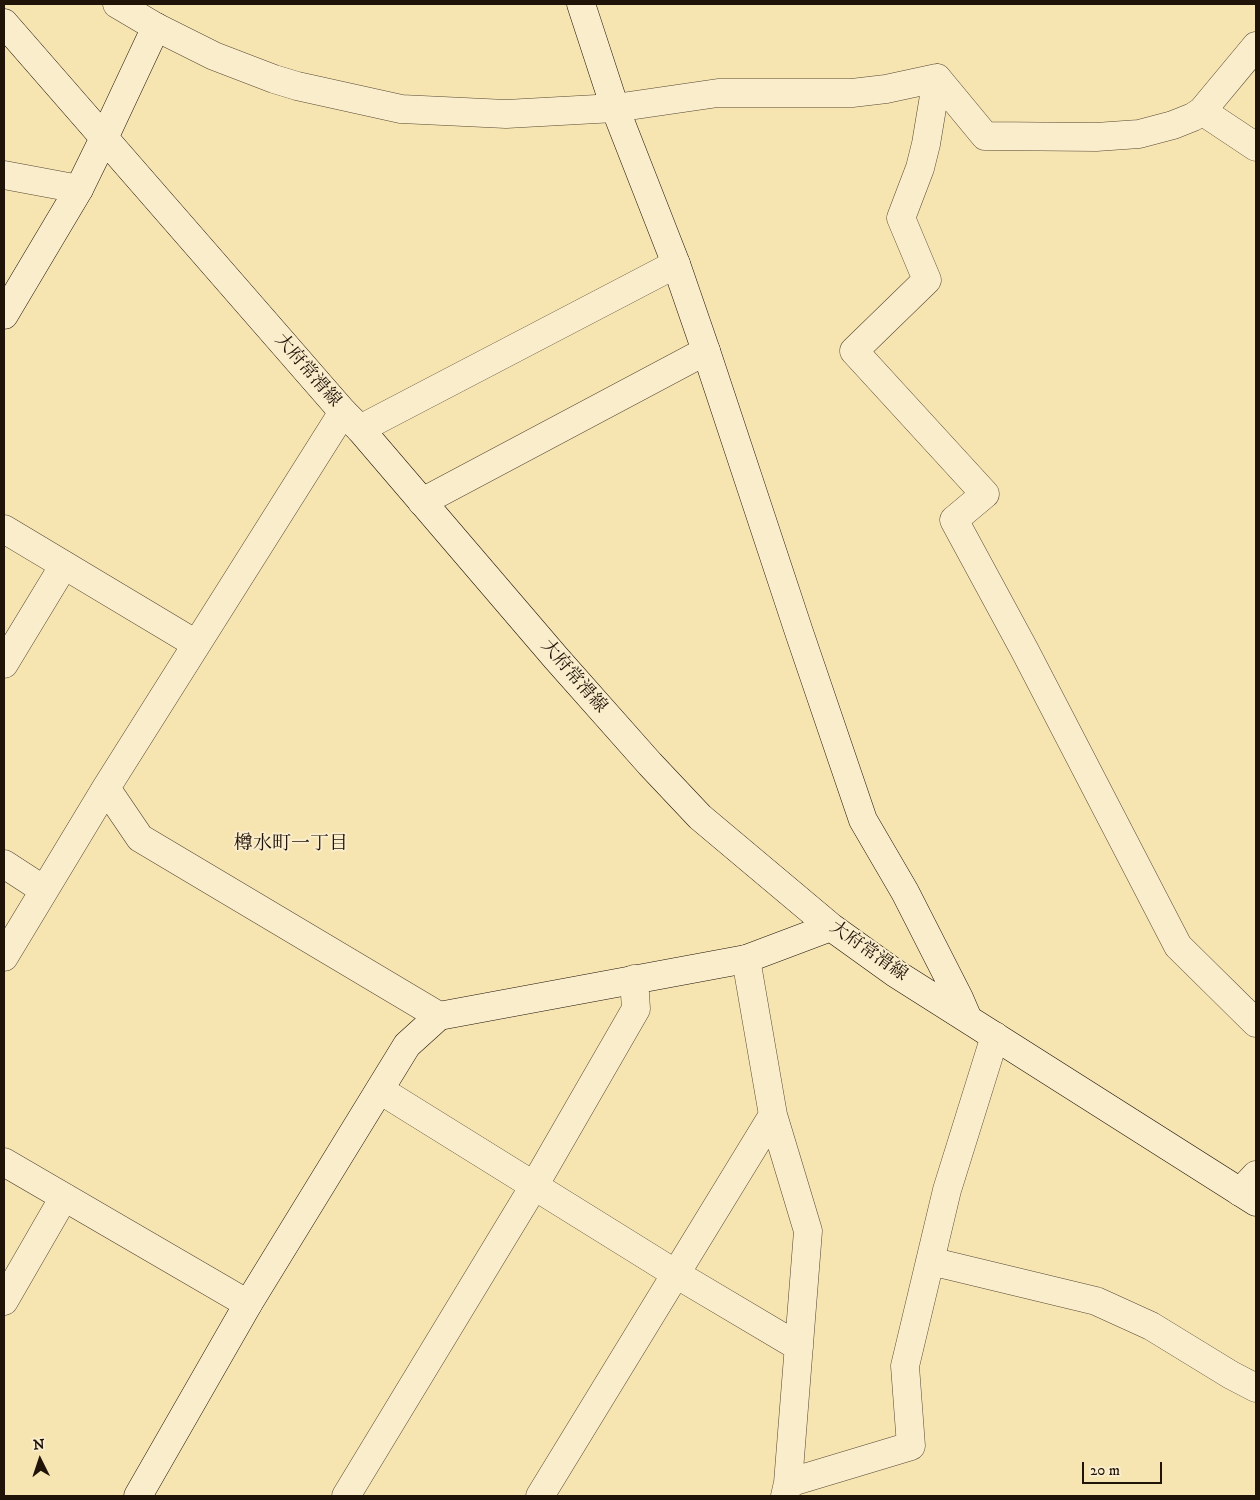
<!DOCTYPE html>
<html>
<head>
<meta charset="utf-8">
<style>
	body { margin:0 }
	#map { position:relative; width:1260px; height:1500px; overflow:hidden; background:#f6e4b1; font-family:"IM FELL DW Pica",serif }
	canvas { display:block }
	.frame { position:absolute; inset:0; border:5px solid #201308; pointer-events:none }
	.north { position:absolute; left:15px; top:1435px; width:50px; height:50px; -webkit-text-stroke:4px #f9edcc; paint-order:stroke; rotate:356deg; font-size:14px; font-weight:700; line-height:20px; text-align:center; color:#201308 }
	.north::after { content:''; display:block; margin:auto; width:18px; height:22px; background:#201308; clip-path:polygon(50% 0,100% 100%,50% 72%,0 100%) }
	.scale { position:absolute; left:1082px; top:1462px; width:80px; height:22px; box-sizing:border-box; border:2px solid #201308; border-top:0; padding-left:6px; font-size:15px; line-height:18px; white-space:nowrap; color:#201308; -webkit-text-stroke:4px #f9edcc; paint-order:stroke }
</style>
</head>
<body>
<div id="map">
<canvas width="1260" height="1500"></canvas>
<div class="frame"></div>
<div class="north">N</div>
<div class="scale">20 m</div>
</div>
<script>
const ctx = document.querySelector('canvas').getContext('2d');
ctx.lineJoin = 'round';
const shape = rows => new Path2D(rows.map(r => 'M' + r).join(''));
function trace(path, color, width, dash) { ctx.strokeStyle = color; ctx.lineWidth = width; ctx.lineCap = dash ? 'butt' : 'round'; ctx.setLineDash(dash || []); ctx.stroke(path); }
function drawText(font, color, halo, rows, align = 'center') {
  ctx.font = font + ' "IM FELL DW Pica","Noto Serif JP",serif'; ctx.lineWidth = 4; ctx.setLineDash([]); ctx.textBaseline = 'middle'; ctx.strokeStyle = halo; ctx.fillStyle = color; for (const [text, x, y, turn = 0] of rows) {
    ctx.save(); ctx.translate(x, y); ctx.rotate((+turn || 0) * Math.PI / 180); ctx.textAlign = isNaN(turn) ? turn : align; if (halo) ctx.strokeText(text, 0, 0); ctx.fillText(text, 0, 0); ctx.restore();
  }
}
const street = shape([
	[117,4,156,27,214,56,274,79,297,86,401,109,506,114,615,108,718,93,852,93,886,89,937,78],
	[937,78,926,144,920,168,901,218,927,280,854,351,985,494,954,520,1025,651,1178,946,1256,1023],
	[937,78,985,136,1096,137,1139,134,1173,125,1193,117,1202,111,1256,46],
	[1202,111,1256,147],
	[4,175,79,189],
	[360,429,676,264],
	[422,502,706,351],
	[4,529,196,644],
	[4,664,64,565],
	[106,788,140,838,439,1016],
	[4,864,44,890],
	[4,957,106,788,343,412],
	[746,959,773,1115,808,1231,788,1483,785,1496],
	[380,1090,676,1274,799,1347],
	[4,1162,248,1304],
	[1240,1192,1256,1175],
	[930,1261,1096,1301,1151,1326,1231,1375,1256,1388],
	[4,1301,64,1197],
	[788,1483,911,1446,905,1366,947,1190,995,1036],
	[346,1496,534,1186,636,1009,634,979],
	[540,1496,773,1115]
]);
const secondary = shape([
	[581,4,615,108,676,264,706,351,799,632,863,820,905,892,959,998,968,1019],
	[4,23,343,412,360,429,556,658,650,764,700,817,831,927,895,973,1256,1202],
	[4,315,79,189,104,138,156,27],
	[138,1496,248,1304,407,1045,439,1016,746,959,831,927]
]);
const streetNames = [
	["大府常滑線",307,371,49],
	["大府常滑線",573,677,49],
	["大府常滑線",868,952,35]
];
const neighbourhoodNames = [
	["樽水町一丁目",291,845]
];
trace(street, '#564732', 29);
trace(secondary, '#201308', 29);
trace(street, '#f9edcc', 28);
trace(secondary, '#f9edcc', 28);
drawText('18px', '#201308', '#f9edcc', streetNames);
drawText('19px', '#201308', '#f9edcc', neighbourhoodNames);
</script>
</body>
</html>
